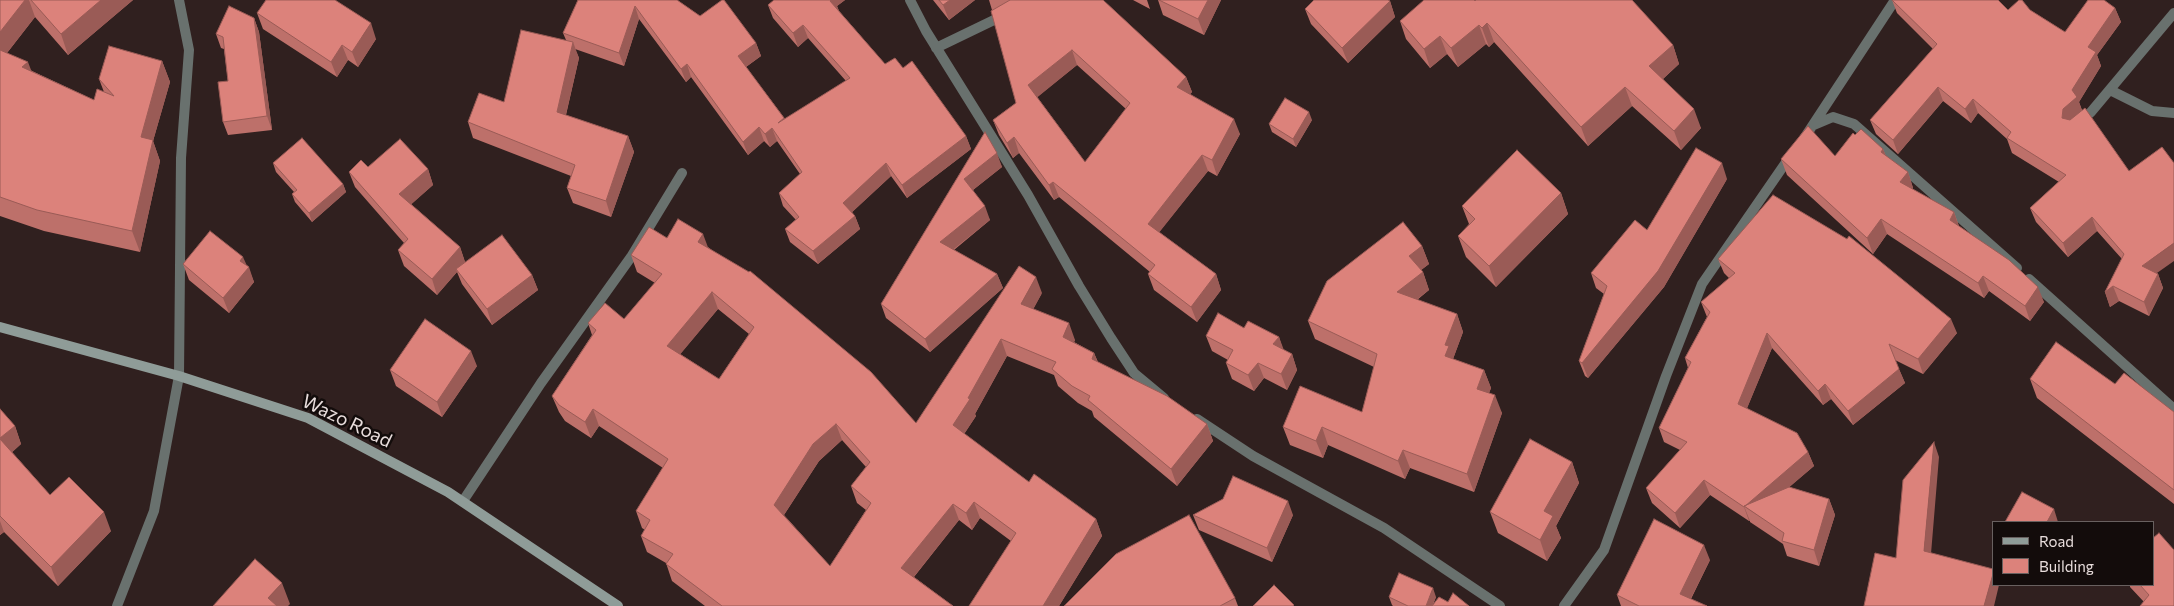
<!DOCTYPE html>
<html>
<head>
<meta charset="utf-8">
<style>
	body { margin:0 }
	#map { position:relative; width:2174px; height:606px; overflow:hidden; background:#30201f; font-family:Commissioner,sans-serif }
	canvas { display:block }
	.legend { position:absolute; left:1992px; top:521px; width:162px; height:65px; box-sizing:border-box; background:#130c0b; border:1px solid #68605f; margin:0; padding:6px 9px; list-style:none; font-size:15px; color:#e8dddc }
	.legend li { display:flex; align-items:center; gap:10px; height:25px }
	.legend b { width:25px; border:1px solid #68605f }
</style>
</head>
<body>
<div id="map">
<canvas width="2174" height="606"></canvas>
<ul class="legend">
<li><b style="height:6px;background:#8f9c98"></b>Road</li>
<li><b style="height:14px;background:#dc827b"></b>Building</li>
</ul>
</div>
<script>
const ctx = document.querySelector('canvas').getContext('2d');
ctx.lineJoin = 'round';
const shape = rows => new Path2D(rows.map(r => 'M' + r).join(''));
function trace(path, color, width, dash) { ctx.strokeStyle = color; ctx.lineWidth = width; ctx.lineCap = dash ? 'butt' : 'round'; ctx.setLineDash(dash || []); ctx.stroke(path); }
function paint(path, color) { ctx.fillStyle = color; ctx.fill(path, 'evenodd'); }
function drawText(font, color, halo, rows, align = 'center') {
  ctx.font = font + ' Commissioner,sans-serif'; ctx.lineWidth = 5; ctx.setLineDash([]); ctx.textBaseline = 'middle'; ctx.strokeStyle = halo; ctx.fillStyle = color; for (const [text, x, y, turn = 0] of rows) {
    ctx.save(); ctx.translate(x, y); ctx.rotate((+turn || 0) * Math.PI / 180); ctx.textAlign = isNaN(turn) ? turn : align; if (halo) ctx.strokeText(text, 0, 0); ctx.fillText(text, 0, 0); ctx.restore();
  }
}
const minor = shape([
	[910,0,926,31,1028,195,1079,286,1111,338,1134,373,1164,398],
	[936,48,994,20,1028,0],
	[2110,90,2152,111,2174,113],
	[2080,122,2091,112,2174,13],
	[1814,125,1833,117,1854,124,2017,268],
	[1803,140,1895,0],
	[2029,279,2174,409],
	[1197,419,1253,456,1384,528,1500,606],
	[463,501,541,383,631,257,682,173],
	[117,606,154,511,179,376,181,158,189,50,179,0],
	[1564,606,1604,550,1666,376,1702,284,1791,155]
]);
const secondary = shape([
	[0,327,179,376,308,418,448,492,618,606]
]);
const wall = shape([
	[0,0,133,0,68,55,35,17,7,53,32,71,94,100,104,92,99,79,162,61,170,82,153,141,160,161,140,252,44,231,0,216],
	[578,0,677,0,700,16,756,43,761,56,746,67,785,119,846,81,808,38,798,47,773,18,768,5,774,0,845,0,837,6,839,11,885,64,903,68,966,136,971,149,907,198,891,176,852,212,855,216,860,229,818,264,790,242,785,229,796,220,783,206,779,193,800,174,777,141,770,147,764,141,748,155,691,77,686,82,639,19,624,66,575,49,579,58,566,115,628,136,634,152,611,217,573,203,567,188,571,176,473,138,468,122,504,102,566,40,563,33],
	[933,0,975,0,949,20],
	[989,0,1103,0,1186,77,1192,92,1190,94,1240,134,1217,176,1208,171,1159,232,1216,274,1221,290,1197,322,1154,290,1148,274,1150,272,1059,197,1054,200,1019,153,1013,158,999,135,993,120,1016,103,992,10],
	[1077,65,1126,109,1085,162,1037,97],
	[1133,0,1147,0,1150,9],
	[1158,0,1221,0,1204,35,1163,15],
	[1892,0,1998,0,2008,10,2030,10,2065,32,2115,8,2121,22,2097,55,2101,66,2079,102,2082,110,2157,273,2158,274,2163,288,2149,316,2119,301,2110,307,2105,292,2122,259,2097,231,2068,257,2036,222,2030,208,2059,182,2012,153,2007,139,1978,113,1971,123,1943,101,1898,154,1876,134,1870,120,1933,49,1897,13],
	[1390,1,1395,17,1348,63,1311,24,1305,9],
	[1475,1,1673,45,1679,64,1663,79,1701,128,1681,150,1632,106,1588,146,1494,42,1489,47,1486,44,1458,67,1447,54,1430,68,1406,39,1400,21],
	[257,13,376,39,358,67,348,60,337,77,263,29],
	[254,18,259,32,272,130,228,135,223,122,228,81,224,49,221,48,216,34],
	[1312,120,1296,147,1272,132,1269,124],
	[985,132,1002,167,973,190,990,220,954,250,997,274,1003,288,930,352,886,318,881,304],
	[1855,135,1883,149,1886,156,1908,172,1913,188,1912,189,1954,212,1959,226,2044,302,2030,321,1989,291,1984,298,1887,234,1873,254,1787,175,1781,159,1835,156],
	[273,163,343,184,346,192,312,222,295,202,292,194,294,192,276,172],
	[368,167,428,169,433,185,411,204,460,247,465,262,532,275,538,290,492,325,462,284,457,272,437,295,404,266,398,250,404,243,355,187,349,172],
	[1727,179,1664,287,1588,378,1585,376,1579,361,1604,294,1596,288,1591,273,1647,230],
	[1561,193,1568,214,1496,287,1466,257,1458,236,1469,224,1462,206],
	[667,238,708,247,916,423,1042,293,1033,309,1075,340,1074,342,1094,353,1098,362,1207,424,1213,441,1177,486,1094,417,1092,411,1078,403,1058,386,1054,375,1007,356,975,414,976,416,964,434,1029,482,1096,519,1102,536,1059,606,969,606,1011,541,980,518,972,530,959,520,914,577,953,606,705,606,672,581,666,563,647,552,641,536,645,530,642,528,636,511,663,468,599,426,591,438,565,421,559,412,552,396,592,335,588,323,624,319,655,283,637,272,631,255],
	[718,309,749,334,719,379,680,354],
	[842,440,866,467,851,486,857,503,866,510,830,566,784,515,819,461],
	[1422,246,1429,264,1421,270,1423,272,1429,290,1417,300,1457,314,1463,332,1453,359,1484,370,1491,388,1489,393,1502,413,1474,492,1410,468,1405,479,1328,445,1323,458,1290,445,1283,427,1362,412,1374,367,1315,339,1308,321],
	[1718,259,1957,333,1923,374,1895,360,1905,383,1853,425,1831,399,1823,405,1772,348,1747,408,1808,452,1814,466,1789,487,1829,499,1835,515,1819,566,1787,556,1783,544,1750,522,1750,521,1749,521,1710,495,1680,528,1652,503,1646,488,1680,450,1664,442,1659,428,1688,368,1685,358,1707,317,1701,302,1729,278,1724,273],
	[183,264,247,265,254,282,229,313,189,280],
	[1244,328,1279,337,1283,350,1292,354,1297,370,1287,390,1264,378,1254,391,1232,379,1226,363,1228,360,1212,351,1206,336],
	[477,366,442,417,396,386,390,370],
	[2030,379,2115,384,2174,412,2174,504,2037,398],
	[0,409,15,426,21,444,12,452,50,495,111,531,58,586,4,532,0,535],
	[1572,462,1579,483,1556,526,1561,538,1547,561,1498,533,1490,512],
	[1223,499,1293,515,1272,562,1199,530,1193,515],
	[1710,560,1691,599,1707,606,1621,606,1617,595],
	[2130,585,2153,585,2174,606,2144,602,2130,587],
	[1389,597,1436,597,1433,605,1448,602,1469,606,1393,606,1392,605],
	[1235,598,1238,606,1064,606]
]);
const shadedWall = shape([
	[25,0,29,0,35,17,0,62,0,32],
	[101,0,133,0,68,55,61,34],
	[831,0,845,0,837,6,839,11,830,1],
	[950,0,975,0,949,20,943,5],
	[1208,0,1221,0,1204,35,1198,19],
	[1390,1,1395,17,1348,63,1342,48],
	[635,6,639,19,624,66,619,53],
	[2115,8,2121,22,2097,55,2101,66,2079,102,2082,111,2068,132,2062,118,2063,109,2072,90,2088,47],
	[254,18,259,32,272,130,267,116],
	[371,23,376,39,358,67,352,52],
	[1487,23,1494,42,1489,47,1482,28],
	[803,25,808,38,798,47,793,33],
	[1479,25,1486,44,1458,67,1451,48],
	[1440,36,1447,54,1430,68,1424,49],
	[573,42,579,58,563,127,557,112],
	[756,43,761,56,743,69,738,56],
	[342,45,348,60,337,77,331,62],
	[1673,45,1679,64,1656,85,1649,66],
	[1072,50,1077,65,1034,100,1028,85],
	[162,61,170,82,153,141,160,161,140,252,132,231,141,137],
	[28,62,36,83,22,67],
	[687,64,691,77,686,82,681,69],
	[1186,77,1192,92,1183,102,1177,87],
	[1625,87,1632,106,1588,146,1581,127],
	[1938,87,1943,101,1898,154,1893,140],
	[1973,99,1978,113,1971,123,1965,109],
	[1694,109,1701,128,1681,150,1674,131],
	[1309,112,1312,120,1296,147,1293,139],
	[1234,119,1240,134,1217,176,1212,160],
	[759,127,764,141,748,155,743,142],
	[772,128,777,141,770,147,765,134],
	[628,136,634,152,611,217,606,201],
	[966,136,971,149,907,198,902,185],
	[1014,137,1019,153,1013,158,1007,143],
	[1883,149,1889,164,1881,152],
	[997,153,1002,167,969,193,964,179],
	[1202,155,1208,171,1154,239,1148,224],
	[886,163,891,176,848,216,843,203],
	[1722,163,1727,179,1664,287,1588,378,1582,363],
	[428,169,433,185,405,210,399,194],
	[1908,172,1913,188,1906,198,1900,182],
	[1053,182,1059,197,1054,200,1049,185],
	[343,184,346,192,312,222,309,213],
	[1561,193,1568,214,1496,287,1489,266],
	[985,206,990,220,945,256,940,242],
	[1954,212,1959,227,1950,220],
	[855,216,860,229,818,264,813,251],
	[2092,217,2097,231,2068,257,2063,243],
	[1881,219,1887,234,1873,254,1867,238],
	[703,234,709,250,698,242],
	[2174,243,2174,261,2147,280,2142,266],
	[1422,246,1429,264,1416,274,1409,256],
	[460,247,465,262,456,269,457,272,437,295,432,279],
	[243,257,248,268,249,267,254,282,229,313,223,298,240,261],
	[1423,272,1429,290,1403,310,1397,292],
	[997,274,1003,288,930,352,925,339],
	[1216,274,1221,290,1197,322,1191,307],
	[2158,274,2163,288,2149,316,2144,302],
	[532,275,538,290,492,325,487,309],
	[1983,276,1989,291,1984,298,1978,283],
	[1036,277,1042,293,1027,321,1021,304],
	[2113,286,2119,301,2110,307,2105,292],
	[2038,287,2044,302,2030,321,2025,306],
	[712,292,718,309,673,363,667,346],
	[1457,314,1463,332,1453,359,1445,356,1445,345],
	[1951,319,1957,333,1923,374,1918,359],
	[1069,323,1075,340,1069,353,1063,337],
	[1767,333,1772,348,1743,418,1738,404],
	[1279,337,1285,353,1273,344],
	[1001,339,1007,356,975,414,976,416,959,442,953,425],
	[471,351,477,366,442,417,437,402],
	[1094,353,1101,370,1092,359],
	[1292,354,1297,370,1287,390,1281,374],
	[1258,363,1264,378,1254,391,1248,375],
	[1899,369,1905,383,1853,425,1848,411],
	[1484,370,1491,388,1484,407,1477,389],
	[1825,384,1831,399,1823,405,1818,391],
	[1495,395,1502,413,1474,492,1467,474],
	[593,409,599,426,591,438,585,422],
	[836,424,842,440,819,461,780,521,774,505,813,444],
	[1207,424,1213,441,1177,486,1171,469],
	[15,426,21,444,7,457,0,438],
	[1322,427,1328,445,1323,458,1316,441],
	[1934,442,1939,457,1930,566,1924,551],
	[1403,450,1410,468,1405,479,1398,461],
	[1808,452,1814,466,1757,515,1744,506,1750,521,1749,521,1744,507],
	[1572,462,1579,483,1556,526,1561,538,1547,561,1540,540,1544,511],
	[1704,480,1710,495,1680,528,1675,513],
	[1829,499,1835,515,1819,566,1814,550],
	[1288,501,1293,515,1272,562,1267,548],
	[974,502,980,518,972,530,966,513],
	[953,504,959,520,908,584,901,568],
	[2054,509,2058,522,2047,522],
	[104,512,111,531,58,586,51,567],
	[1096,519,1102,536,1059,606,1043,606],
	[0,521,4,532,0,535],
	[1704,545,1710,560,1687,606,1680,594],
	[1993,574,1993,585,1999,585,1994,606,1984,606],
	[282,583,290,604,288,606,271,606,268,598],
	[1433,588,1436,597,1432,606,1426,606]
]);
const building = shape([
	[0,0,25,0,0,32,0,0],
	[31,0,101,0,61,34,31,0],
	[266,0,335,0,371,23,352,52,342,45,331,62,257,13,266,0],
	[578,0,677,0,700,16,722,0,724,0,756,43,738,56,784,118,778,123,850,78,803,25,793,33,768,5,774,0,831,0,830,1,885,64,895,58,903,68,912,61,966,136,902,185,886,163,843,203,855,216,813,251,785,229,799,217,779,193,802,172,772,128,765,134,759,127,743,142,687,64,681,69,635,6,619,53,563,33,578,0],
	[939,0,950,0,943,5,939,0],
	[1010,0,1103,0,1186,77,1177,87,1234,119,1212,160,1202,155,1148,224,1216,274,1191,307,1148,274,1155,265,1053,182,1049,185,1014,137,1007,143,993,120,1016,103,991,11,1010,0],
	[1072,50,1130,103,1085,162,1028,85,1072,50],
	[1159,0,1208,0,1198,19,1159,0],
	[1314,0,1388,0,1390,1,1342,48,1305,9,1314,0],
	[1424,0,1474,0,1475,1,1476,0,1632,0,1673,45,1649,66,1694,109,1674,131,1625,87,1581,127,1487,23,1482,28,1479,25,1451,48,1440,36,1424,49,1400,21,1424,0],
	[1892,0,1998,0,2008,10,2019,0,2022,0,2030,10,2065,32,2088,0,2104,0,2115,8,2088,47,2096,52,2072,90,2077,97,2063,109,2062,118,2070,120,2085,108,2129,171,2162,147,2174,163,2174,243,2142,266,2158,274,2144,302,2113,286,2105,292,2124,254,2092,217,2063,243,2030,208,2066,175,2007,138,2011,132,1973,99,1965,109,1938,87,1893,140,1870,120,1937,44,1892,0],
	[229,6,254,18,267,116,223,122,218,82,228,81,223,37,216,34,229,6],
	[521,30,573,42,557,112,628,136,606,201,567,188,575,165,468,122,479,93,504,102,521,30],
	[109,46,162,61,141,137,153,140,132,231,37,210,0,197,0,50,28,62,22,67,94,100,97,89,114,96,99,79,109,46],
	[1285,98,1309,112,1293,139,1269,124,1285,98],
	[1808,126,1835,156,1853,133,1855,135,1861,129,1883,149,1881,152,1908,172,1900,182,1954,212,1950,220,2009,260,2038,287,2025,306,1983,276,1978,283,1881,219,1867,238,1781,159,1808,126],
	[985,132,997,153,964,179,985,206,940,242,997,274,925,339,881,304,985,132],
	[302,138,343,184,309,213,292,194,297,190,273,163,302,138],
	[400,139,428,169,399,194,460,247,432,279,398,250,408,239,349,172,361,160,368,167,400,139],
	[1696,148,1722,163,1658,271,1582,363,1579,361,1607,286,1591,273,1635,220,1647,230,1696,148],
	[1517,150,1561,193,1489,266,1458,236,1475,219,1462,206,1517,150],
	[1773,195,1847,239,1849,236,1951,319,1918,359,1889,344,1899,369,1848,411,1825,384,1818,391,1767,333,1738,404,1797,433,1808,452,1744,507,1704,480,1675,513,1646,488,1687,442,1659,428,1691,362,1685,358,1710,312,1701,302,1735,273,1718,259,1773,195],
	[678,219,703,234,698,242,749,272,750,271,871,372,916,423,1019,266,1036,277,1021,304,1069,323,1063,337,1094,353,1092,359,1167,396,1207,424,1171,469,1088,400,1090,396,1072,386,1052,369,1056,362,1001,339,968,398,970,399,953,425,1029,482,1034,474,1096,519,1043,606,969,606,1016,533,974,502,966,513,953,504,901,568,953,606,722,606,666,564,673,554,641,536,650,520,636,511,668,459,593,409,585,422,559,405,552,396,596,330,588,323,605,303,624,319,662,274,631,255,649,227,667,238,678,219],
	[712,292,754,327,719,379,667,346,712,292],
	[836,424,870,462,851,486,871,503,830,566,774,505,813,444,836,424],
	[1403,222,1422,246,1409,256,1423,272,1397,292,1457,314,1445,345,1449,346,1445,356,1484,370,1477,389,1495,395,1467,474,1403,450,1398,461,1322,427,1316,441,1283,427,1300,386,1362,412,1377,354,1308,321,1327,281,1403,222],
	[210,231,243,257,240,261,249,267,223,298,183,264,210,231],
	[502,235,532,275,487,309,456,269,502,235],
	[1218,313,1244,328,1248,321,1279,337,1273,344,1292,354,1281,374,1258,363,1248,375,1226,363,1233,350,1206,336,1218,313],
	[425,319,471,351,437,402,390,370,425,319],
	[2056,342,2115,384,2124,373,2174,412,2174,490,2030,379,2056,342],
	[0,409,15,426,0,438,0,409],
	[0,439,50,495,69,477,104,512,51,567,0,516,0,439],
	[1530,439,1572,462,1544,511,1553,516,1540,540,1490,512,1530,439],
	[1934,442,1924,551,1993,569,1993,574,1984,606,1864,606,1875,553,1896,558,1903,480,1934,442],
	[1233,476,1288,501,1267,548,1193,515,1223,499,1233,476],
	[1789,487,1829,499,1814,550,1782,541,1784,533,1744,506,1789,487],
	[2022,492,2054,509,2047,522,2005,522,2022,492],
	[1189,515,1235,598,1220,606,1064,606,1116,554,1189,515],
	[1654,519,1704,545,1680,594,1707,606,1639,606,1617,595,1654,519],
	[2159,533,2174,550,2174,606,2140,606,2149,595,2140,585,2153,585,2153,538,2159,533],
	[255,559,282,583,268,598,277,606,213,606,255,559],
	[1399,573,1433,588,1426,606,1408,606,1389,597,1399,573],
	[1274,585,1294,605,1293,606,1253,606,1274,585],
	[1453,593,1469,606,1432,606,1439,597,1448,602,1453,593]
]);
const streetNames = [
	["Wazo Road",347,421,26]
];
trace(minor, '#69716e', 10);
trace(secondary, '#8f9c98', 10);
paint(wall, '#bd706a');
paint(shadedWall, '#9a5b56');
paint(building, '#dc827b');
trace(building, '#9a5b56', 1);
drawText('19px', '#e8dddc', '#130c0b', streetNames);
</script>
</body>
</html>
